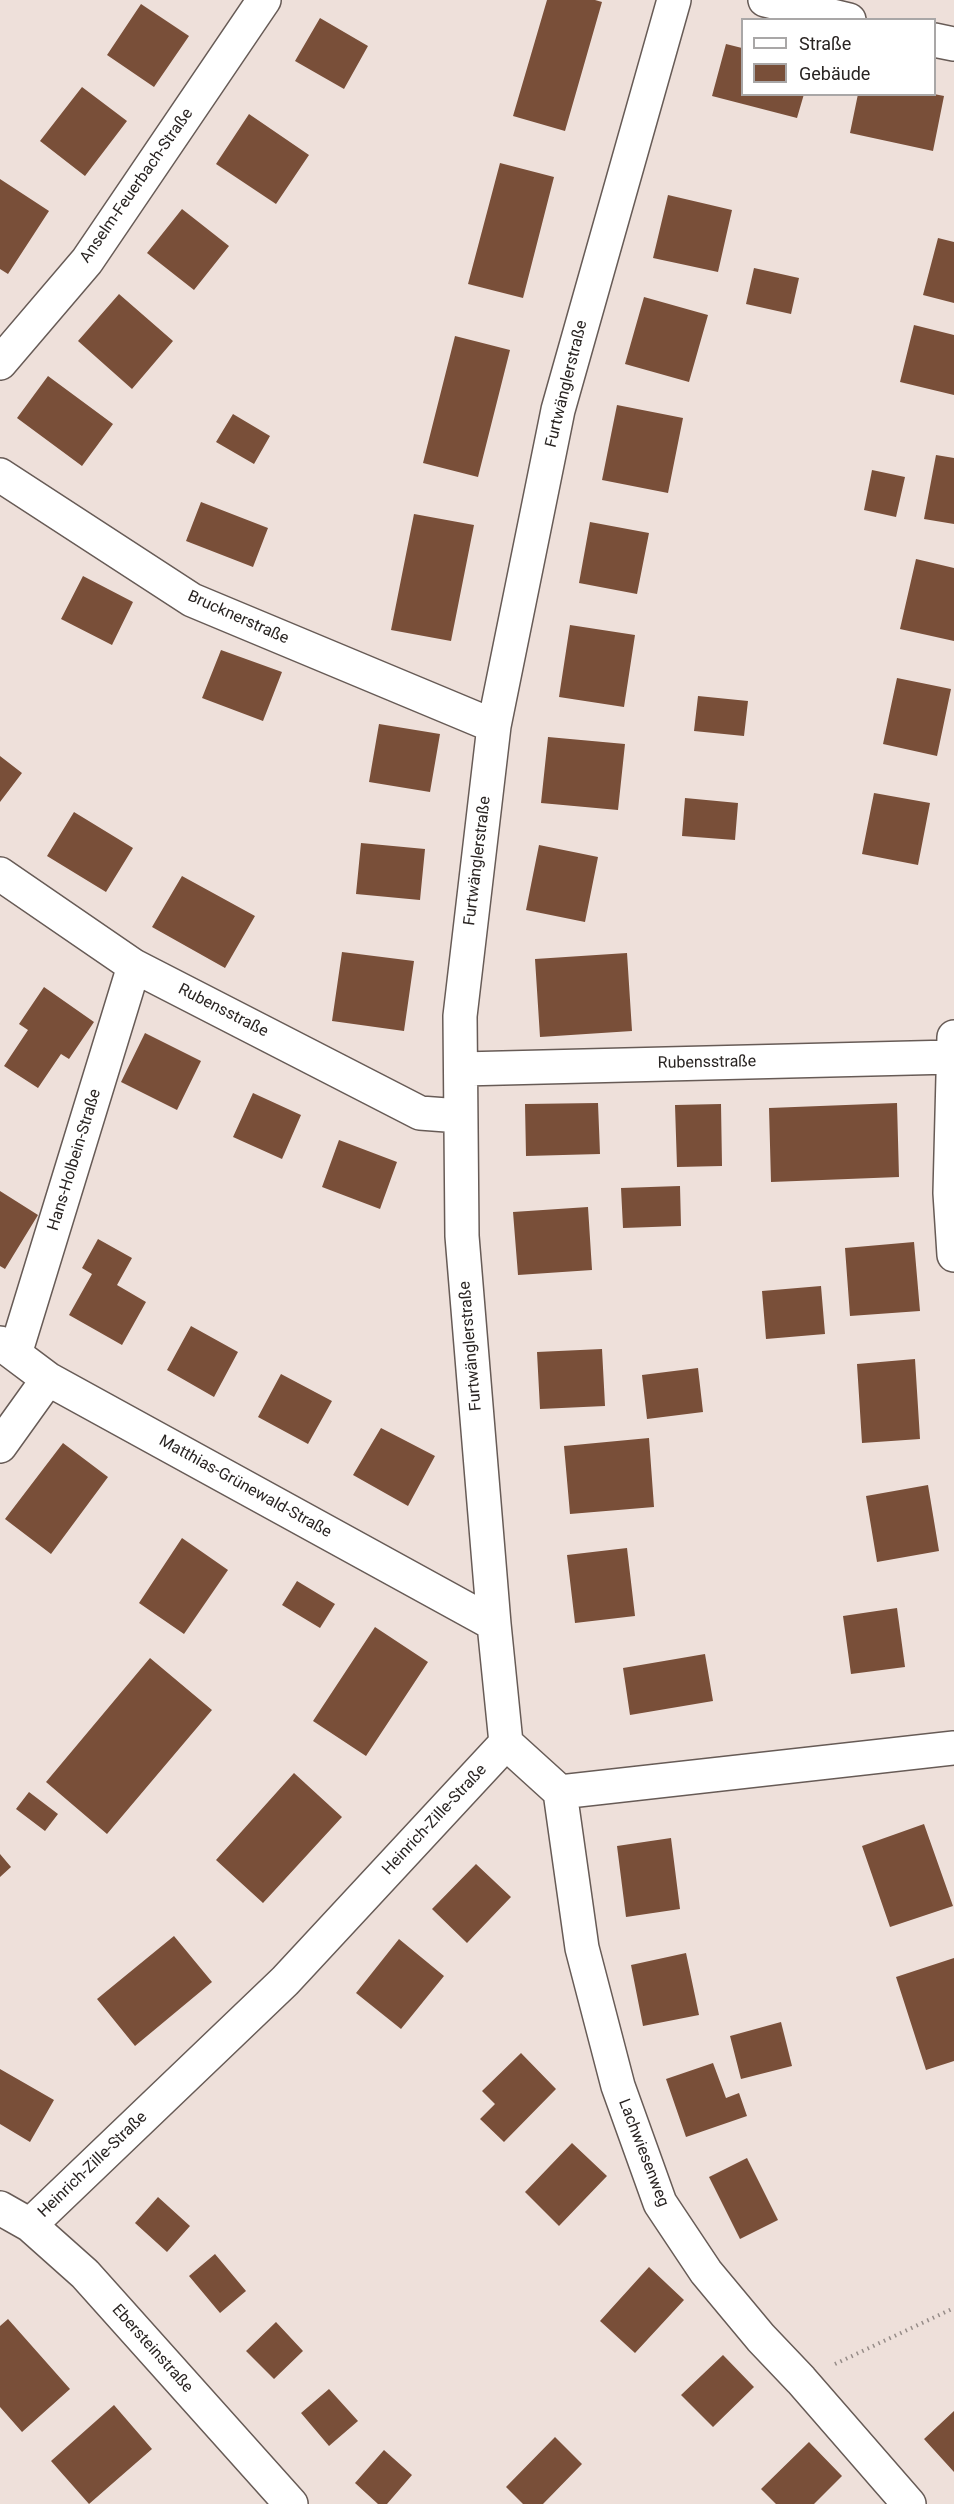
<!DOCTYPE html>
<html>
<head>
<meta charset="utf-8">
<style>
	body { margin:0 }
	#map { position:relative; width:954px; height:2504px; overflow:hidden; background:#eee0da; font-family:Roboto,sans-serif }
	canvas { display:block }
	.legend { position:absolute; left:741px; top:18px; width:195px; height:78px; box-sizing:border-box; background:#fff; border:2px solid #a9a7a7; margin:0; padding:8px 10px; list-style:none; font-size:18px; color:#292422 }
	.legend li { display:flex; align-items:center; gap:12px; height:30px }
	.legend b { width:30px; border:2px solid #a9a7a7 }
</style>
</head>
<body>
<div id="map">
<canvas width="954" height="2504"></canvas>
<ul class="legend">
<li><b style="height:8px;background:#fff"></b>Straße</li>
<li><b style="height:16px;background:#794f39"></b>Gebäude</li>
</ul>
</div>
<script>
const ctx = document.querySelector('canvas').getContext('2d');
ctx.lineJoin = 'round';
function paint(path, color) { ctx.fillStyle = color; ctx.fill(path, 'evenodd'); }
const shape = rows => new Path2D(rows.map(r => 'M' + r).join(''));
function trace(path, color, width, dash) { ctx.strokeStyle = color; ctx.lineWidth = width; ctx.lineCap = dash ? 'butt' : 'round'; ctx.setLineDash(dash || []); ctx.stroke(path); }
function drawText(font, color, halo, rows, align = 'center') {
  ctx.font = font + ' Roboto,sans-serif'; ctx.lineWidth = 6; ctx.setLineDash([]); ctx.textBaseline = 'middle'; ctx.strokeStyle = halo; ctx.fillStyle = color; for (const [text, x, y, turn = 0] of rows) {
    ctx.save(); ctx.translate(x, y); ctx.rotate((+turn || 0) * Math.PI / 180); ctx.textAlign = isNaN(turn) ? turn : align; if (halo) ctx.strokeText(text, 0, 0); ctx.fillText(text, 0, 0); ctx.restore();
  }
}
const building = shape([
	[547,0,595,0,602,2,565,131,513,116],
	[141,4,189,36,154,87,107,55],
	[320,18,368,46,344,89,295,61],
	[726,44,742,48,742,94,804,94,797,118,712,96],
	[82,87,127,121,85,176,40,141],
	[858,94,934,94,944,96,933,151,850,133],
	[249,114,309,155,276,204,216,164],
	[500,163,554,177,523,298,468,284],
	[0,179,49,211,8,274,0,269],
	[668,195,732,210,718,272,653,258],
	[182,209,229,246,194,290,147,253],
	[938,238,954,242,954,303,923,295],
	[754,268,799,278,791,314,746,304],
	[119,294,173,341,132,389,78,341],
	[644,297,708,315,689,382,625,364],
	[914,325,954,335,954,395,900,382],
	[455,336,510,350,478,477,423,463],
	[48,376,113,424,82,466,17,418],
	[617,405,683,418,668,493,602,480],
	[233,414,270,436,254,464,216,442],
	[936,455,954,458,954,524,924,519],
	[872,470,905,477,896,517,864,510],
	[201,502,268,528,253,567,186,541],
	[414,514,474,525,451,641,391,630],
	[590,522,649,533,637,594,579,583],
	[916,559,954,568,954,641,900,629],
	[83,576,133,602,112,645,61,619],
	[570,625,635,635,624,707,559,697],
	[221,650,282,672,263,721,202,698],
	[897,678,951,689,937,756,883,744],
	[698,696,748,701,744,736,694,731],
	[379,724,440,734,430,792,369,782],
	[548,737,625,744,618,810,541,803],
	[0,756,22,773,0,802],
	[874,793,930,803,918,865,862,854],
	[685,798,738,803,735,840,682,836],
	[74,812,133,848,106,892,47,856],
	[361,843,425,849,420,900,356,894],
	[539,845,598,857,585,922,526,910],
	[182,876,255,916,225,968,152,927],
	[342,952,414,961,404,1031,332,1021],
	[627,953,632,1031,540,1037,535,959],
	[44,987,94,1022,69,1059,61,1054,38,1088,4,1066,28,1030,19,1024],
	[145,1033,201,1061,177,1110,121,1082],
	[253,1093,301,1115,282,1159,233,1137],
	[598,1103,600,1154,526,1156,525,1104],
	[897,1103,899,1177,771,1182,769,1108],
	[721,1104,722,1166,677,1167,675,1105],
	[339,1140,397,1162,380,1209,322,1187],
	[680,1186,681,1226,623,1228,621,1188],
	[0,1191,38,1215,5,1269,0,1266],
	[588,1207,592,1270,518,1275,513,1212],
	[98,1239,132,1258,117,1285,146,1302,122,1345,69,1315,92,1274,82,1268],
	[914,1242,920,1311,850,1316,845,1248],
	[821,1286,825,1334,766,1339,762,1291],
	[191,1326,238,1352,214,1397,167,1370],
	[602,1349,605,1406,540,1409,537,1352],
	[915,1359,920,1439,862,1443,857,1364],
	[698,1368,703,1412,647,1419,642,1375],
	[281,1374,332,1401,308,1444,258,1417],
	[381,1428,435,1456,408,1506,353,1475],
	[649,1438,654,1507,570,1514,564,1446],
	[63,1443,108,1477,51,1554,5,1519],
	[928,1485,939,1551,877,1562,866,1496],
	[182,1538,228,1570,184,1634,139,1603],
	[627,1548,635,1616,575,1623,567,1555],
	[297,1581,335,1604,320,1628,282,1605],
	[897,1608,905,1667,851,1674,843,1616],
	[375,1627,428,1662,366,1756,313,1721],
	[705,1654,713,1701,630,1715,623,1668],
	[150,1658,212,1710,107,1834,46,1782],
	[294,1773,342,1817,263,1903,216,1860],
	[29,1792,58,1814,45,1831,16,1809],
	[924,1824,953,1906,890,1927,862,1846],
	[671,1838,680,1909,626,1917,617,1846],
	[0,1854,11,1867,0,1877],
	[476,1864,511,1897,467,1943,432,1909],
	[174,1936,212,1982,135,2046,97,1999],
	[399,1939,444,1976,401,2029,356,1993],
	[686,1953,699,2015,643,2026,631,1965],
	[954,1958,954,2061,926,2070,896,1977],
	[781,2022,792,2066,741,2079,730,2036],
	[521,2053,556,2089,504,2142,480,2119,495,2104,482,2091],
	[713,2063,726,2098,739,2093,747,2116,686,2137,666,2079],
	[0,2069,54,2100,30,2142,0,2124],
	[572,2143,607,2176,559,2226,525,2192],
	[747,2158,778,2220,740,2239,709,2177],
	[158,2197,190,2226,167,2252,135,2223],
	[215,2254,246,2291,220,2313,189,2276],
	[649,2267,684,2300,635,2353,600,2321],
	[8,2319,70,2389,22,2432,0,2407,0,2326],
	[276,2322,303,2351,274,2379,246,2351],
	[723,2355,754,2387,713,2427,681,2395],
	[329,2389,358,2421,329,2446,301,2413],
	[114,2405,152,2449,89,2504,51,2461],
	[954,2411,954,2472,924,2439],
	[555,2437,582,2464,543,2504,523,2504,506,2487],
	[809,2442,842,2476,814,2504,776,2504,761,2489],
	[384,2450,412,2475,387,2504,378,2504,355,2483]
]);
const path = shape([
	[835,2364,954,2308]
]);
const minor = shape([
	[765,0,849,20],
	[934,40,954,44],
	[0,363,87,261,264,0],
	[0,475,192,600,494,726],
	[0,874,134,966,420,1113,460,1116],
	[954,1037,950,1193,954,1255],
	[462,1069,952,1057],
	[0,1343,48,1379,494,1624],
	[15,1354,134,966],
	[0,1446,48,1379],
	[506,1743,494,1624,462,1236,460,1016,494,726,558,410,674,0],
	[560,1792,582,1948,618,2086,660,2203,706,2272,761,2338,801,2380,909,2504],
	[0,2208,30,2225,85,2274,291,2504],
	[30,2225,285,1981,506,1743,560,1792,954,1748]
]);
const streetNames = [
	["Anselm-Feuerbach-Straße",137,186,-55],
	["Furtwänglerstraße",567,384,-76],
	["Brucknerstraße",238,618,24],
	["Furtwänglerstraße",478,861,-83],
	["Rubensstraße",223,1011,27],
	["Rubensstraße",707,1063,-1],
	["Hans-Holbein-Straße",75,1160,-73],
	["Furtwänglerstraße",471,1346,-95],
	["Matthias-Grünewald-Straße",245,1487,29],
	["Heinrich-Zille-Straße",435,1820,-47],
	["Lachwiesenweg",643,2153,69],
	["Heinrich-Zille-Straße",93,2165,-44],
	["Ebersteinstraße",152,2349,48]
];
paint(building, '#794f39');
trace(minor, '#675b56', 36);
trace(path, '#968c88', 4, [1.5, 4.5]);
trace(minor, '#fff', 33);
drawText('16px', '#292422', '#fff', streetNames);
</script>
</body>
</html>
